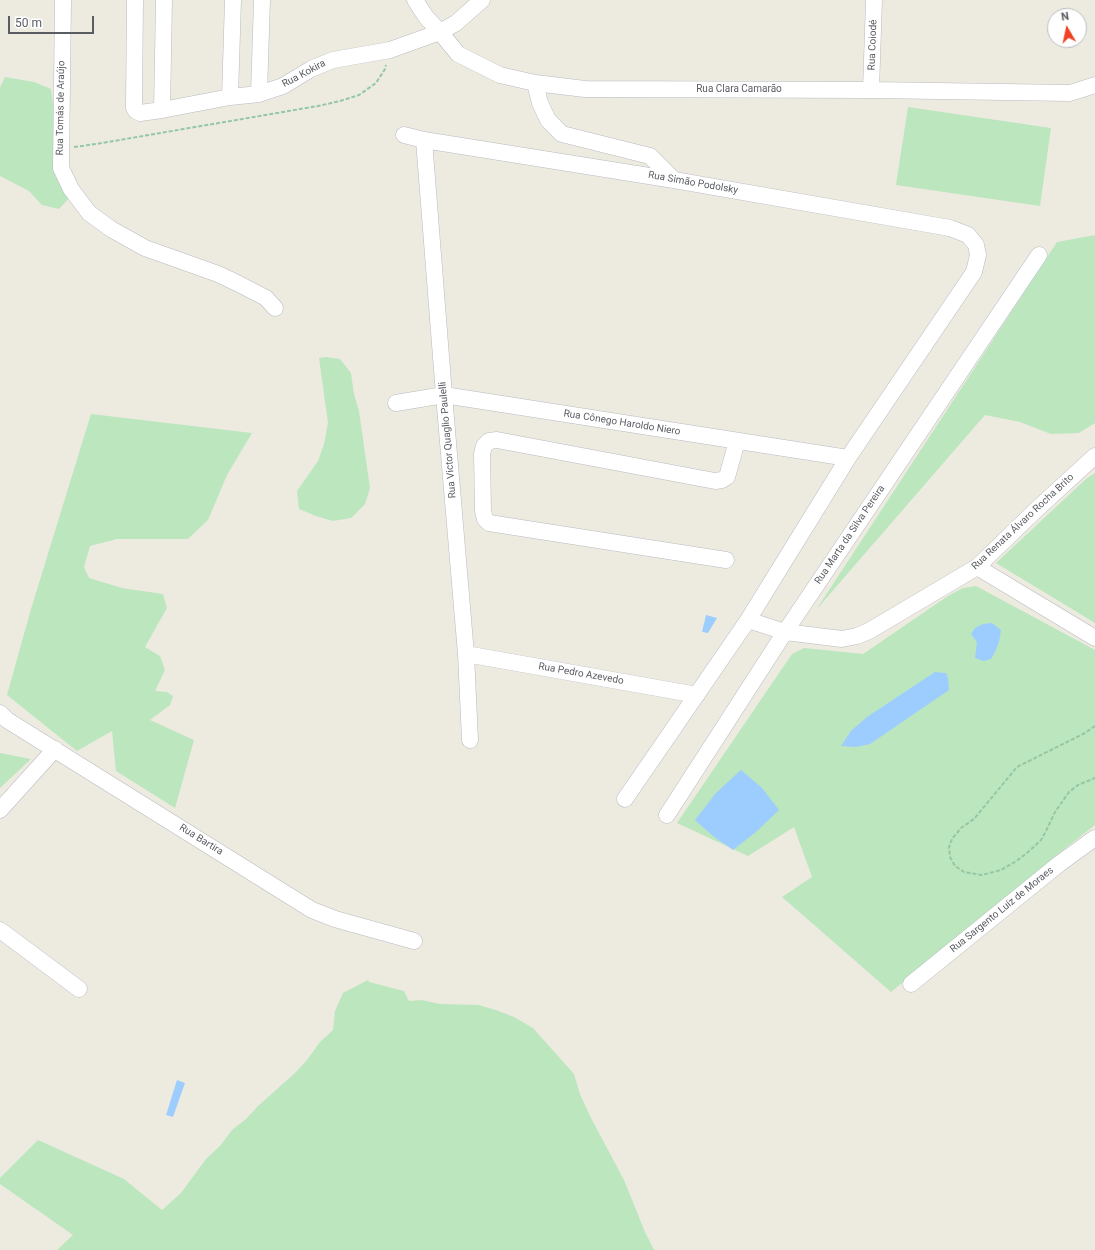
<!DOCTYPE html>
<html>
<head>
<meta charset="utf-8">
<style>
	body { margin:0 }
	#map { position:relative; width:1095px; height:1250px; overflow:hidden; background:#edebe0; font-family:Roboto,sans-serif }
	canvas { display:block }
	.north { position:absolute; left:1047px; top:8px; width:40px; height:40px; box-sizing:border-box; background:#fff; border:1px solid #bdbec0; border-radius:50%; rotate:351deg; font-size:11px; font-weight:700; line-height:16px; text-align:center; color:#595c62 }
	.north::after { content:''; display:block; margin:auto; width:14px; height:18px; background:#ef4323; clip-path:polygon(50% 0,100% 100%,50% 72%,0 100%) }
	.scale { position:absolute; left:8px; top:16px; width:86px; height:18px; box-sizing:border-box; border:2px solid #595c62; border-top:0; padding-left:5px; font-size:12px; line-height:14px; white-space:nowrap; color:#595c62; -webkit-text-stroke:3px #fff; paint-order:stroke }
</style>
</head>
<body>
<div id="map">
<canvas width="1095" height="1250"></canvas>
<div class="north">N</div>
<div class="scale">50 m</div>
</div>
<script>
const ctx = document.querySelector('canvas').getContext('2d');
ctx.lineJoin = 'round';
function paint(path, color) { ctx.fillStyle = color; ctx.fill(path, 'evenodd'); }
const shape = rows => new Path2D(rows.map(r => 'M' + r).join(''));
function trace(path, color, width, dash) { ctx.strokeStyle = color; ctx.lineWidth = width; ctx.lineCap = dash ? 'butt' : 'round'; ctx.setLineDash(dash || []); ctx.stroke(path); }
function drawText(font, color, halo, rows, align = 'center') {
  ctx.font = font + ' Roboto,sans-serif'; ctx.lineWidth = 3; ctx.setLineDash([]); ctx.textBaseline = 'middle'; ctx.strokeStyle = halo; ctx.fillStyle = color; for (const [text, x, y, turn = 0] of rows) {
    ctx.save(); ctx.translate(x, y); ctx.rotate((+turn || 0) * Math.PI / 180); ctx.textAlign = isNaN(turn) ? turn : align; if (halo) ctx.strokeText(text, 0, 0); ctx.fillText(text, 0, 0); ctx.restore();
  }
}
const green = shape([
	[5,77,34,82,51,89,56,127,71,196,59,209,42,205,29,191,0,176,0,87],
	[908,107,1051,128,1040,206,896,185],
	[1095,235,1095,423,1079,433,1051,434,1020,422,985,415,816,610,1057,242],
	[326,357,340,359,351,373,354,394,359,411,370,488,365,504,351,518,333,521,316,516,299,509,297,491,318,461,324,444,328,423,319,358],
	[91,414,252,433,227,475,208,520,188,539,117,539,90,546,84,567,89,578,122,588,163,594,167,608,145,647,160,656,165,670,155,691,167,692,173,696,170,705,150,720,194,740,175,808,116,771,112,731,77,751,7,695,31,609],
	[1095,473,1095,623,996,563,1086,479],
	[976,586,1095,650,1095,825,1063,850,891,992,782,897,812,877,794,827,748,856,677,823,792,654,804,648,863,654,948,596,963,588],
	[0,753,31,759,0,788],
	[368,980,369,982,404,991,409,1001,422,1000,440,1004,478,1005,496,1010,514,1017,533,1028,574,1074,580,1094,590,1116,624,1180,645,1232,654,1250,57,1250,73,1235,0,1184,0,1178,38,1140,124,1179,162,1210,181,1193,206,1159,220,1146,232,1130,246,1119,258,1106,295,1073,307,1060,320,1042,333,1030,335,1011,343,993]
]);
const water = shape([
	[706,615,717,618,708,633,702,632],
	[992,623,1001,630,999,642,994,654,991,659,984,661,975,658,977,642,971,634,975,628,983,624],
	[935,672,946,673,948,678,949,690,870,744,856,747,841,746,851,731,867,717],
	[741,770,762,788,779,810,757,831,733,850,713,836,695,820,716,793],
	[177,1080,185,1083,173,1117,166,1115]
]);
const path = shape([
	[74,147,96,144,318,106,340,101,359,95,376,83,385,69,386,65],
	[1095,726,1085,733,1017,767,974,819,961,828,952,839,949,847,950,857,955,866,964,872,982,875,1001,870,1015,862,1027,853,1041,840,1046,831,1055,812,1069,792,1078,785,1095,778]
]);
const minor = shape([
	[63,0,61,168,71,189,89,213,111,229,145,248,218,274,237,283,266,298,275,308],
	[135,0,134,108,136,111,140,113,162,110],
	[164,0,162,110,230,97,259,94,283,86,311,69,333,60,390,50,440,32,456,23,482,0],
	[415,0,426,17,440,32,458,54,500,75,535,83,585,89,871,90,1070,93,1095,85],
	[535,83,540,103,548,120,562,134,650,156,674,180],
	[871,90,874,0],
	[259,94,262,0],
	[230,97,233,0],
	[404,135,424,140,674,180,950,228,968,235,976,245,978,255,974,272,848,458,748,620,625,799],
	[424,140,444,395,466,654,470,740],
	[396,403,444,395,848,458],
	[726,560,489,523,485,519,483,511,482,454,484,446,489,441,497,440,715,481,722,480,727,477,737,441],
	[977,567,1095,638],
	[748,620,785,632,842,639,857,636,869,631,977,567,1037,509,1095,456],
	[466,654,697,695],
	[0,713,7,720,312,910,335,919,414,941],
	[0,810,55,749],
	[667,815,785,632,1039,255],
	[0,930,79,989],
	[911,984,1059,864,1095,838]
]);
const streetNames = [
	["Rua Coiodé",873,45,-88],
	["Rua Kokira",304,74,-28],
	["Rua Clara Camarão",739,89],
	["Rua Tomás de Araújo",61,108,-89],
	["Rua Simão Podolsky",693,183,10],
	["Rua Cônego Haroldo Niero",622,423,9],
	["Rua Victor Quaglio Paulelli",448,440,-95],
	["Rua Renata Álvaro Rocha Brito",1023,522,-43],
	["Rua Marta da Silva Pereira",850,535,-56],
	["Rua Pedro Azevedo",581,674,10],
	["Rua Bartira",201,840,32],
	["Rua Sargento Luíz de Moraes",1002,910,-39]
];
paint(green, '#bbe6be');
paint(water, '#9dcdff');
trace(minor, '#b8bac0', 17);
trace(path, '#93c7a6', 2, [4, 2]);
trace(minor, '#fff', 16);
drawText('10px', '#595c62', '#fff', streetNames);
</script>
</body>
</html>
